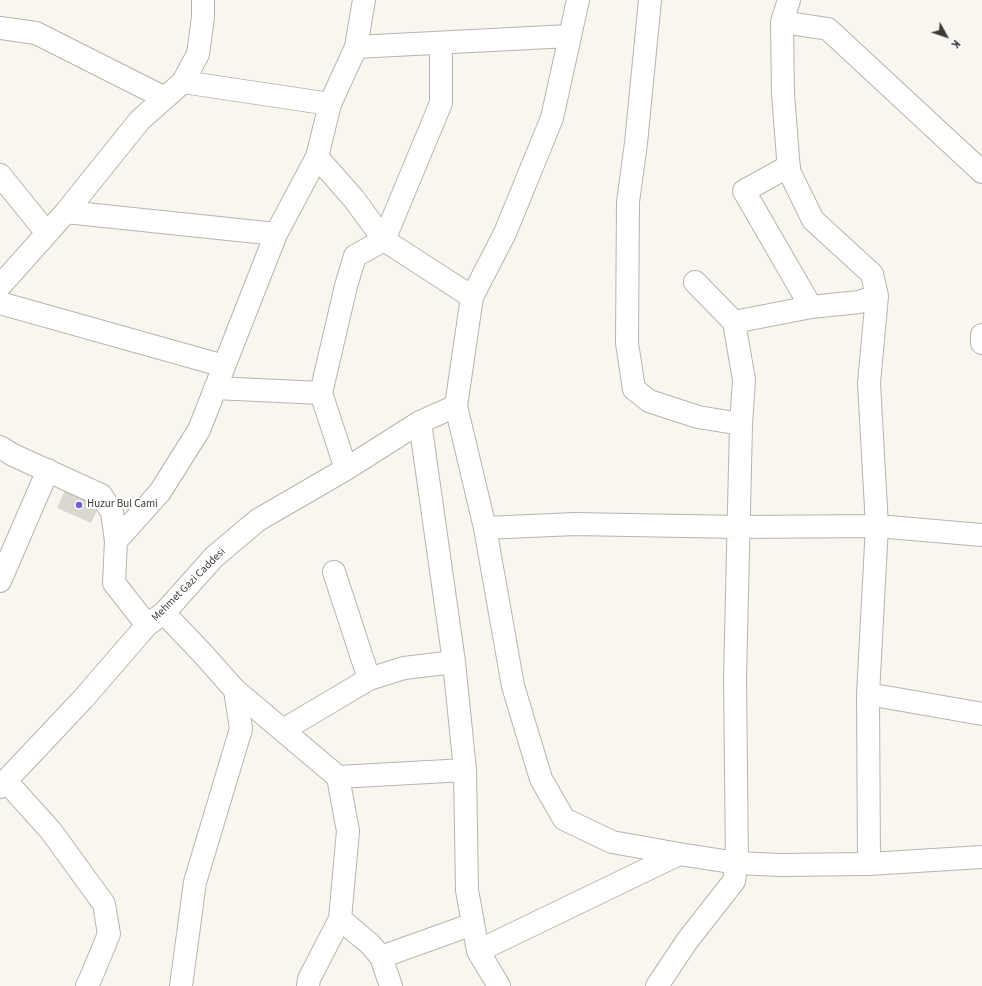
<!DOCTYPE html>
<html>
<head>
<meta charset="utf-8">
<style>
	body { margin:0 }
	#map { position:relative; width:982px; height:986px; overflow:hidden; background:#f9f6ef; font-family:"Source Sans 3",sans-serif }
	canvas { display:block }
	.north { position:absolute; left:926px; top:16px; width:40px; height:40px; -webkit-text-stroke:3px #fff; paint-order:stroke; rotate:130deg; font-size:11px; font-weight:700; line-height:16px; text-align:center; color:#3b3a38 }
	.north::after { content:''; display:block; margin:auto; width:14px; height:18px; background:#3b3a38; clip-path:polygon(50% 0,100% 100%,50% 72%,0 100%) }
</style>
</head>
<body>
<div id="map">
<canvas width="982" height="986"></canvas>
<div class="north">K</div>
</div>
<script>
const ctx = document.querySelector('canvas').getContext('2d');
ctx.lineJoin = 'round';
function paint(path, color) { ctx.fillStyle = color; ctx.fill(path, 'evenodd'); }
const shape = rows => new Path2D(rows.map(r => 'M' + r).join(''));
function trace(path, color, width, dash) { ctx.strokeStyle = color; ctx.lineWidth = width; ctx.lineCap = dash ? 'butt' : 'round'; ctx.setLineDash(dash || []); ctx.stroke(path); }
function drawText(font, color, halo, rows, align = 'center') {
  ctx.font = font + ' "Source Sans 3",sans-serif'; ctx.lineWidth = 4; ctx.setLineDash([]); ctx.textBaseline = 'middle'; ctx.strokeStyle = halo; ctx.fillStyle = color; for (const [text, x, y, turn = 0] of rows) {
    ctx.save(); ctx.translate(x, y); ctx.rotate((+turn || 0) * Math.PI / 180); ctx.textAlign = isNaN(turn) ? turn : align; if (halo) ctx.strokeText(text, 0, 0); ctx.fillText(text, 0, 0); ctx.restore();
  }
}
const building = shape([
	[67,486,101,502,91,523,57,508]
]);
const minor = shape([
	[578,0,552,118,505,233,472,297,456,406,485,528,513,686,541,779,564,819,612,842,679,854,737,863,735,679,741,424,744,380,734,322,695,282],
	[650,0,636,143,628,202,627,343,634,389,649,401,698,417,741,424],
	[789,0,782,22,783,94,789,171,813,220,872,274,877,296,869,383,877,526,868,694,869,864],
	[782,22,828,29,982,172],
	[0,28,36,33,165,98],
	[356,47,569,36],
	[183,82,330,104],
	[317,157,354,199,384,240,472,297],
	[789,166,744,191,811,307],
	[0,175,47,233],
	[66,212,276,234],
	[0,286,66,212,140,120,183,82,198,54,203,17,203,0],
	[0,303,224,366],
	[734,322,811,307,859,302,877,296],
	[982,335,982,343],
	[215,388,321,393],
	[420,422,454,662,465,770,467,890,478,951,499,986],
	[0,447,13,455,101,495,112,512,116,541,114,583,147,625],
	[346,469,321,393,346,286,355,256,384,240,441,103,441,43],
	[485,528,575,524,739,527,877,526,982,535],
	[116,541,160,492,199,430,276,234,317,157,330,104,356,47,364,0],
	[334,572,369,679],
	[0,581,48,470],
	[164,613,203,654,235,690,241,729,195,882,181,986],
	[235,690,338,777,348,831,340,919,309,979,308,986],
	[868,694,982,714],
	[283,730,369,679,404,668,454,662],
	[338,777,465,770],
	[6,781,51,831,104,904,109,934,90,980,87,986],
	[0,787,83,699,147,625,164,613,214,557,258,520,346,469,420,422,456,406],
	[340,919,370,944,381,957,391,986],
	[478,951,679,854],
	[381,957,473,924],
	[657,986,687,941,734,881,737,863,780,865,869,864,982,857]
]);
const markers = [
	[79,505,4,"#795ad4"]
];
const poiNames = [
	["Huzur Bul Cami",87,505]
];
const streetNames = [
	["Mehmet Gazi Caddesi",189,585,-45]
];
paint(building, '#dad7d0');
trace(minor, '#b8b4af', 24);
trace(minor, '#fff', 22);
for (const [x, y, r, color] of markers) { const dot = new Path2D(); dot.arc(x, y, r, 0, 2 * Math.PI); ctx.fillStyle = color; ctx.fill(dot); trace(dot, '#fff', 1.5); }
drawText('11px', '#3b3a38', '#fff', poiNames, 'left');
drawText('11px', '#3b3a38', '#fff', streetNames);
</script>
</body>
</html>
